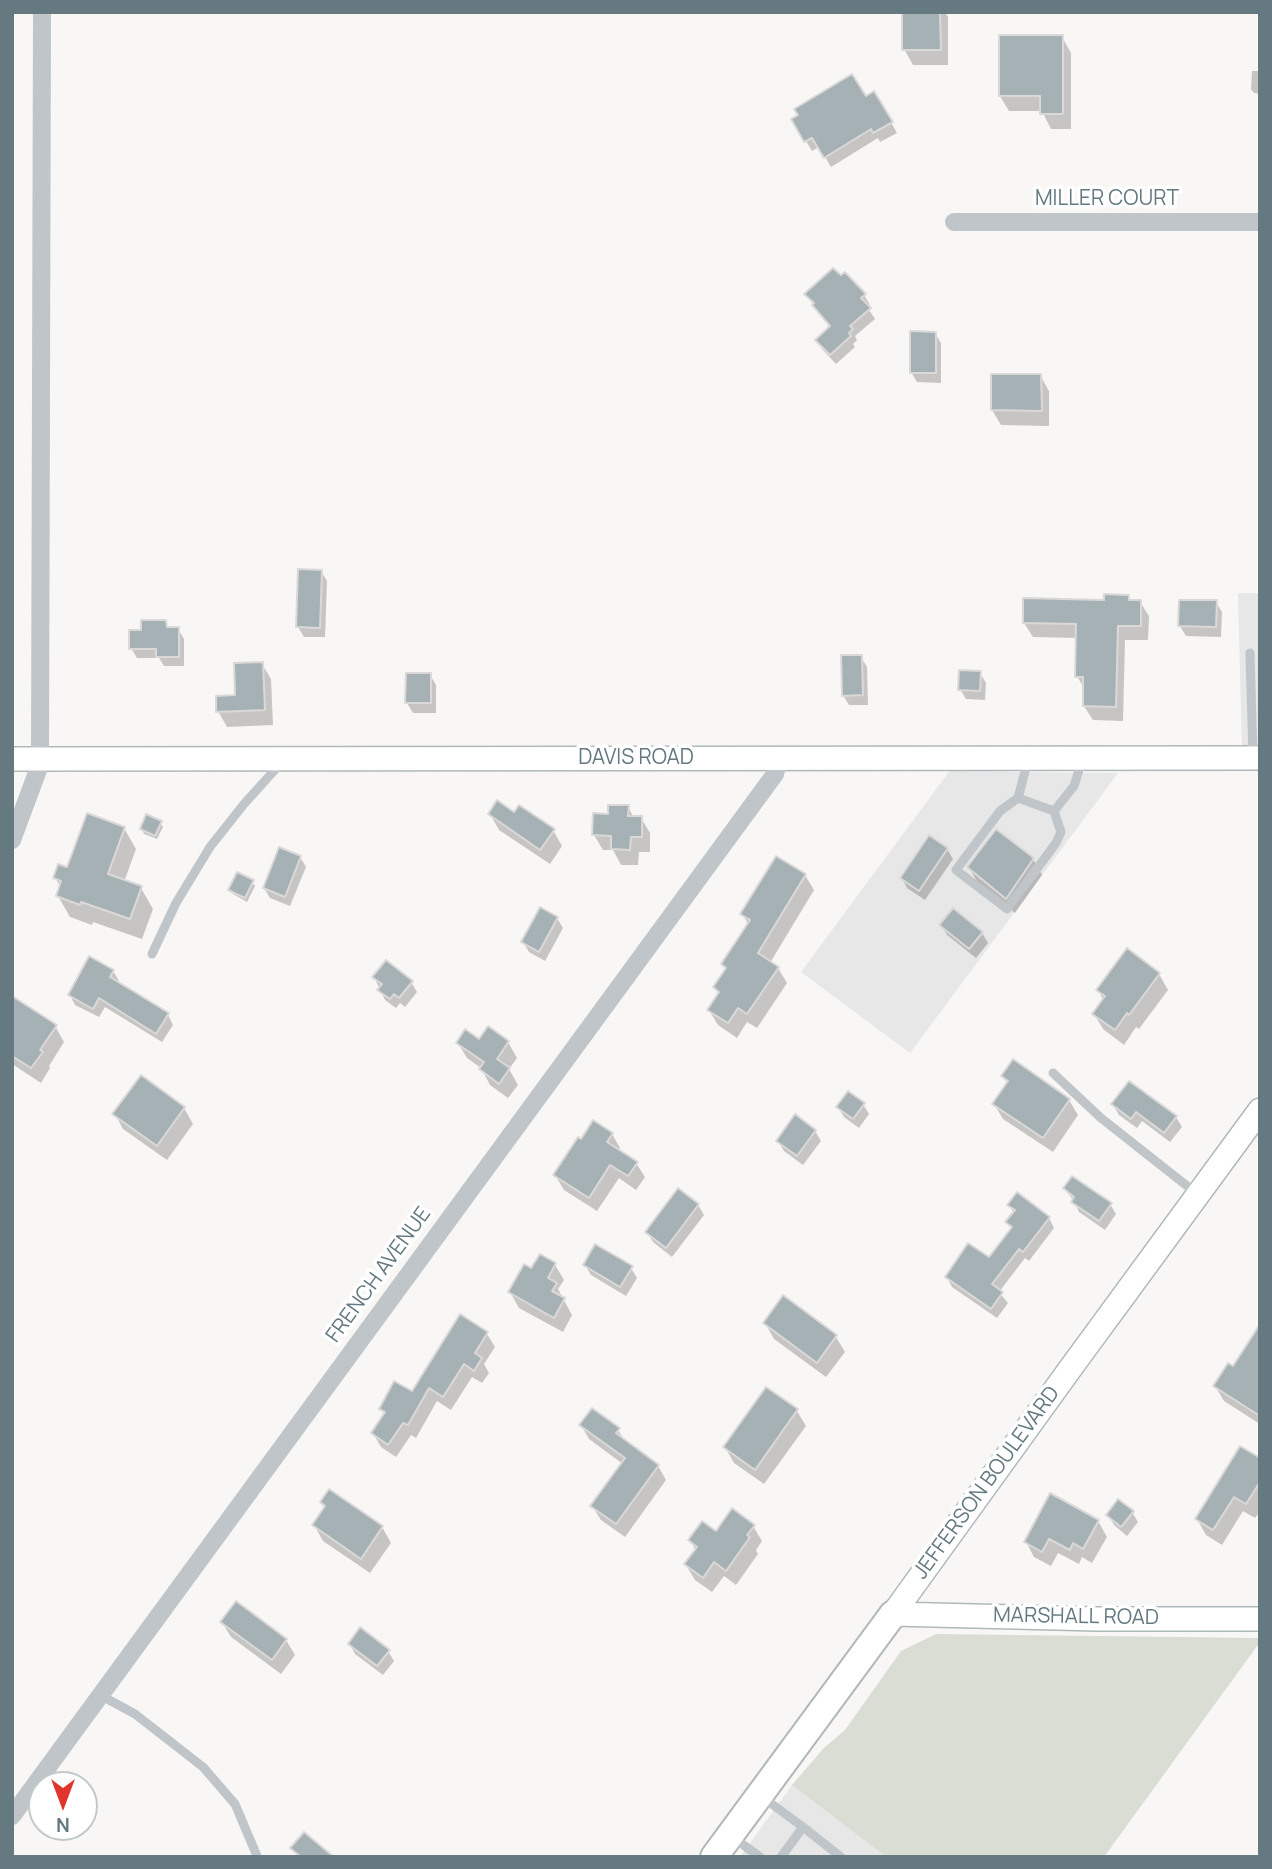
<!DOCTYPE html>
<html>
<head>
<meta charset="utf-8">
<style>
	body { margin:0 }
	#map { position:relative; width:1272px; height:1869px; overflow:hidden; background:#f8f7f5; font-family:Manrope,sans-serif }
	canvas { display:block }
	.frame { position:absolute; inset:0; border:14px solid #647980; pointer-events:none }
	.north { position:absolute; left:28px; top:1771px; width:70px; height:70px; box-sizing:border-box; background:#fff; border:2px solid #c1c9cc; border-radius:50%; rotate:180deg; font-size:19px; font-weight:700; line-height:28px; text-align:center; color:#647980 }
	.north::after { content:''; display:block; margin:auto; width:24px; height:32px; background:#e0342d; clip-path:polygon(50% 0,100% 100%,50% 72%,0 100%) }
</style>
</head>
<body>
<div id="map">
<canvas width="1272" height="1869"></canvas>
<div class="frame"></div>
<div class="north">N</div>
</div>
<script>
const ctx = document.querySelector('canvas').getContext('2d');
ctx.lineJoin = 'round';
function paint(path, color) { ctx.fillStyle = color; ctx.fill(path, 'evenodd'); }
const shape = rows => new Path2D(rows.map(r => 'M' + r).join(''));
function trace(path, color, width, dash) { ctx.strokeStyle = color; ctx.lineWidth = width; ctx.lineCap = dash ? 'butt' : 'round'; ctx.setLineDash(dash || []); ctx.stroke(path); }
function drawText(font, color, halo, rows, align = 'center') {
  ctx.font = font + ' Manrope,sans-serif'; ctx.lineWidth = 7; ctx.setLineDash([]); ctx.textBaseline = 'middle'; ctx.strokeStyle = halo; ctx.fillStyle = color; for (const [text, x, y, turn = 0] of rows) {
    ctx.save(); ctx.translate(x, y); ctx.rotate((+turn || 0) * Math.PI / 180); ctx.textAlign = isNaN(turn) ? turn : align; if (halo) ctx.strokeText(text, 0, 0); ctx.fillText(text, 0, 0); ctx.restore();
  }
}
const built = shape([
	[1238,593,1260,593,1260,749,1242,749],
	[951,769,1014,772,1118,773,910,1053,801,972],
	[792,1785,886,1857,740,1857]
]);
const green = shape([
	[936,1634,1260,1638,1260,1642,1104,1857,886,1857,792,1785,823,1749,845,1730,901,1651]
]);
const shadow = shape([
	[904,12,945,12,948,17,948,65,913,65,904,49],
	[1062,37,1071,53,1071,129,1051,129,1042,111,1009,111,1000,96],
	[1252,71,1260,71,1260,94,1254,93,1251,89],
	[874,93,897,133,880,142,878,138,831,167,819,147,812,151,793,120,865,99],
	[806,294,864,295,870,305,867,307,875,319,855,336,857,340,853,344,855,347,836,364,823,350,817,340,831,327,820,315],
	[935,333,941,343,941,383,917,382,911,372],
	[1040,375,1049,391,1049,426,1001,425,992,410],
	[321,571,327,581,325,637,304,637,298,627],
	[1128,597,1131,602,1140,602,1149,616,1148,640,1125,640,1123,721,1093,720,1084,706,1085,690,1077,676,1078,638,1033,637,1024,623],
	[1216,602,1222,612,1221,637,1186,636,1180,626],
	[165,622,169,629,178,629,184,639,184,666,164,666,159,658,137,658,131,648,143,632],
	[861,657,867,667,868,705,849,705,843,695],
	[262,664,271,679,273,725,227,727,218,711,237,697],
	[980,673,986,683,985,700,966,699,960,689],
	[430,675,436,685,436,713,413,713,407,703],
	[628,807,634,818,641,818,650,833,650,852,639,852,638,865,621,865,613,850,603,850,594,835,610,816],
	[490,814,515,814,553,830,562,846,550,864,499,830],
	[160,822,163,827,157,839,144,834,142,829],
	[124,828,136,849,124,882,141,888,153,909,142,939,93,922,92,925,70,917,58,896,61,887,55,878],
	[996,831,1033,859,1042,875,1015,913,978,883,969,868],
	[947,849,953,859,925,900,907,888,902,878],
	[300,857,306,867,290,906,270,898,264,888],
	[805,875,814,890,770,963,778,968,787,983,757,1028,747,1022,737,1038,718,1025,709,1010,719,995,715,987,726,971,723,964,749,925,742,914],
	[252,882,255,886,247,902,233,894,230,890],
	[953,910,982,933,988,943,976,958,947,935,941,925],
	[557,918,563,928,545,961,529,952,523,942],
	[113,971,119,981,117,984,168,1015,173,1025,162,1042,105,1007,99,1017,75,1005,70,995],
	[1159,974,1168,990,1139,1029,1136,1027,1124,1045,1103,1029,1094,1014,1104,1001,1098,990],
	[374,977,411,982,417,992,405,1007,400,1003,396,1008,385,1000],
	[12,998,55,1026,64,1042,49,1066,50,1068,41,1083,12,1064],
	[480,1042,508,1042,517,1058,509,1069,518,1085,508,1098,490,1085,481,1068,467,1058,458,1043],
	[1003,1077,1069,1100,1078,1115,1053,1152,1003,1119,994,1104,1008,1084],
	[863,1104,869,1114,859,1128,844,1117,838,1107],
	[1113,1105,1176,1117,1182,1127,1170,1142,1142,1121,1137,1128,1119,1115],
	[184,1108,193,1124,167,1160,123,1129,115,1114],
	[815,1131,821,1141,803,1165,784,1151,778,1141],
	[612,1134,620,1148,618,1151,636,1163,645,1177,636,1190,619,1178,597,1211,564,1190,555,1175],
	[1065,1189,1110,1204,1116,1214,1105,1230,1079,1212,1074,1201],
	[698,1205,704,1215,672,1257,653,1242,647,1232],
	[1009,1205,1049,1218,1054,1228,1029,1261,1025,1258,999,1292,1008,1303,997,1318,952,1287,947,1277,989,1260,1012,1230,1008,1222,1014,1213],
	[555,1265,564,1280,558,1289,572,1315,563,1332,519,1308,510,1292,532,1271],
	[585,1265,631,1268,637,1278,626,1296,591,1275],
	[461,1316,487,1334,495,1347,484,1364,489,1373,482,1383,472,1377,451,1410,437,1401,416,1438,411,1435,396,1457,381,1447,373,1433,385,1415,381,1409,412,1393],
	[765,1323,836,1337,845,1352,826,1377,774,1339],
	[1260,1333,1260,1424,1224,1401,1215,1386,1233,1369],
	[797,1411,806,1426,764,1484,734,1463,725,1447],
	[581,1425,618,1430,626,1443,658,1466,666,1480,625,1537,601,1520,592,1506,623,1464,589,1439],
	[1260,1460,1260,1511,1255,1518,1243,1511,1222,1545,1206,1535,1197,1519],
	[329,1492,382,1527,391,1543,370,1573,323,1541,314,1525,326,1508,322,1502],
	[1132,1512,1138,1522,1127,1536,1114,1525,1108,1515],
	[1098,1521,1107,1537,1092,1563,1082,1557,1079,1564,1058,1553,1051,1566,1034,1557,1026,1542],
	[753,1526,762,1541,756,1550,758,1554,736,1585,724,1576,712,1592,695,1580,686,1565,696,1551,690,1540],
	[222,1622,286,1640,295,1655,281,1674,231,1637],
	[350,1644,388,1651,394,1661,383,1675,355,1654]
]);
const building = shape([
	[902,12,940,12,941,50,902,50,902,12],
	[999,35,1063,35,1063,114,1040,114,1040,96,999,96,999,35],
	[852,74,866,96,874,91,893,122,873,133,871,129,824,158,812,138,804,142,791,119,798,115,794,109,852,74],
	[833,268,841,275,845,272,866,294,861,298,871,308,850,326,853,329,849,333,851,336,830,355,815,340,830,326,812,305,814,303,804,294,833,268],
	[910,331,936,332,936,373,910,373,910,331],
	[991,374,1041,374,1042,411,991,410,991,374],
	[298,569,322,570,320,628,296,627,298,569],
	[1104,594,1129,595,1129,600,1141,600,1141,626,1118,626,1116,707,1083,706,1083,677,1075,677,1076,624,1023,623,1023,598,1104,600,1104,594],
	[1179,600,1217,600,1216,627,1178,626,1179,600],
	[141,620,166,620,167,627,179,627,179,657,156,657,156,649,129,649,129,630,141,630,141,620],
	[841,655,862,655,863,695,842,696,841,655],
	[263,662,265,710,216,712,216,696,235,695,234,663,263,662],
	[959,670,981,671,980,691,958,690,959,670],
	[406,673,431,673,431,703,405,703,406,673],
	[497,800,514,812,519,805,555,829,540,850,488,814,497,800],
	[608,805,629,805,628,816,642,816,642,837,631,837,630,850,611,849,611,836,592,835,593,813,608,814,608,805],
	[87,813,125,827,108,874,142,886,130,919,81,902,80,905,56,896,61,881,53,878,58,864,67,867,87,813],
	[146,814,162,821,155,836,140,829,146,814],
	[996,829,1034,858,1006,899,967,867,996,829],
	[929,835,948,848,919,891,900,878,929,835],
	[279,847,301,856,285,897,263,888,279,847],
	[776,856,806,874,758,953,779,967,747,1014,738,1008,728,1023,707,1010,719,992,713,987,726,968,721,964,750,920,740,914,776,856],
	[237,872,254,880,245,898,228,890,237,872],
	[540,907,558,917,539,952,521,942,540,907],
	[953,908,983,932,969,949,939,925,953,908],
	[1127,948,1160,973,1129,1015,1127,1013,1115,1030,1092,1014,1105,996,1096,990,1127,948],
	[89,956,114,970,110,977,169,1013,156,1034,99,998,93,1009,68,995,89,956],
	[386,960,413,981,399,998,394,994,390,999,377,990,382,984,372,977,386,960],
	[12,996,57,1025,40,1050,43,1052,31,1068,12,1056,12,996],
	[488,1026,509,1041,497,1059,510,1068,499,1084,479,1069,484,1062,456,1043,465,1029,479,1039,488,1026],
	[1013,1059,1070,1099,1043,1138,992,1104,1008,1081,1001,1076,1013,1059],
	[141,1075,185,1107,157,1146,112,1114,141,1075],
	[1129,1081,1177,1116,1164,1133,1136,1112,1131,1119,1111,1104,1129,1081],
	[848,1091,865,1103,853,1119,836,1107,848,1091],
	[795,1114,816,1130,797,1156,776,1141,795,1114],
	[593,1120,613,1133,607,1142,638,1162,628,1176,610,1165,589,1198,553,1175,578,1137,581,1139,593,1120],
	[1072,1176,1112,1203,1099,1221,1071,1202,1074,1197,1063,1188,1072,1176],
	[678,1188,699,1204,666,1248,645,1232,678,1188],
	[1017,1192,1050,1217,1023,1252,1019,1249,992,1284,1003,1292,991,1309,945,1277,968,1243,989,1257,1012,1227,1005,1222,1015,1210,1007,1205,1017,1192],
	[595,1244,633,1266,620,1287,583,1265,595,1244],
	[540,1254,556,1263,548,1278,557,1283,552,1291,565,1298,554,1318,508,1292,524,1264,531,1268,540,1254],
	[783,1295,837,1335,817,1363,763,1323,783,1295],
	[460,1314,488,1332,475,1353,482,1358,474,1371,464,1364,443,1397,429,1388,408,1425,403,1423,388,1445,371,1433,385,1412,379,1409,394,1381,412,1391,460,1314],
	[1260,1324,1260,1416,1213,1386,1228,1363,1233,1366,1260,1324],
	[766,1387,798,1409,755,1470,723,1447,766,1387],
	[592,1408,620,1428,616,1433,659,1465,616,1524,590,1506,625,1458,579,1425,592,1408],
	[1240,1446,1260,1458,1260,1482,1246,1504,1234,1497,1213,1530,1195,1519,1240,1446],
	[329,1489,383,1526,361,1559,312,1525,325,1506,320,1502,329,1489],
	[1050,1493,1099,1520,1083,1549,1073,1543,1070,1550,1049,1539,1042,1552,1024,1542,1050,1493],
	[1118,1499,1134,1511,1121,1527,1106,1515,1118,1499],
	[732,1508,755,1525,747,1535,750,1537,726,1571,714,1562,703,1578,684,1564,697,1547,688,1540,702,1521,716,1531,732,1508],
	[236,1601,287,1639,272,1660,220,1622,236,1601],
	[360,1627,390,1650,377,1666,348,1644,360,1627],
	[304,1832,334,1857,301,1857,290,1848,304,1832]
]);
const lane = shape([
	[1250,653,1253,757],
	[1028,760,1018,798,1054,811,1074,786,1082,760],
	[1018,798,1000,811,956,870,1007,909,1056,843,1061,832,1054,811],
	[152,954,176,903,210,847,244,804,281,763],
	[1053,1073,1101,1118,1196,1193],
	[100,1695,135,1714,203,1767,235,1804,257,1856],
	[761,1796,803,1827,781,1857],
	[803,1827,841,1857],
	[731,1836,760,1857]
]);
const street = shape([
	[954,222,1260,222],
	[12,840,38,770,40,759,42,12],
	[12,1816,775,774,779,758]
]);
const secondary = shape([
	[12,759,1260,758],
	[893,1614,1070,1369,1260,1110],
	[893,1614,1097,1619,1260,1619]
]);
const primary = shape([
	[714,1857,893,1614]
]);
const streetNames = [
	["MILLER COURT",1107,199],
	["DAVIS ROAD",636,758],
	["FRENCH AVENUE",379,1275,-54],
	["JEFFERSON BOULEVARD",987,1483,-54],
	["MARSHALL ROAD",1076,1617,1]
];
paint(built, '#e6e7e6');
paint(green, '#d9ddd4');
paint(shadow, '#0003');
paint(building, '#a6b1b5');
trace(building, '#dad9d8', 2);
trace(secondary, '#afb8bb', 26);
trace(primary, '#b1b8ba', 30);
trace(lane, '#bfc5c8', 9);
trace(street, '#bfc5c8', 18);
trace(secondary, '#fff', 23);
trace(primary, '#fff', 26);
drawText('21px', '#647980', '#fff', streetNames);
</script>
</body>
</html>
